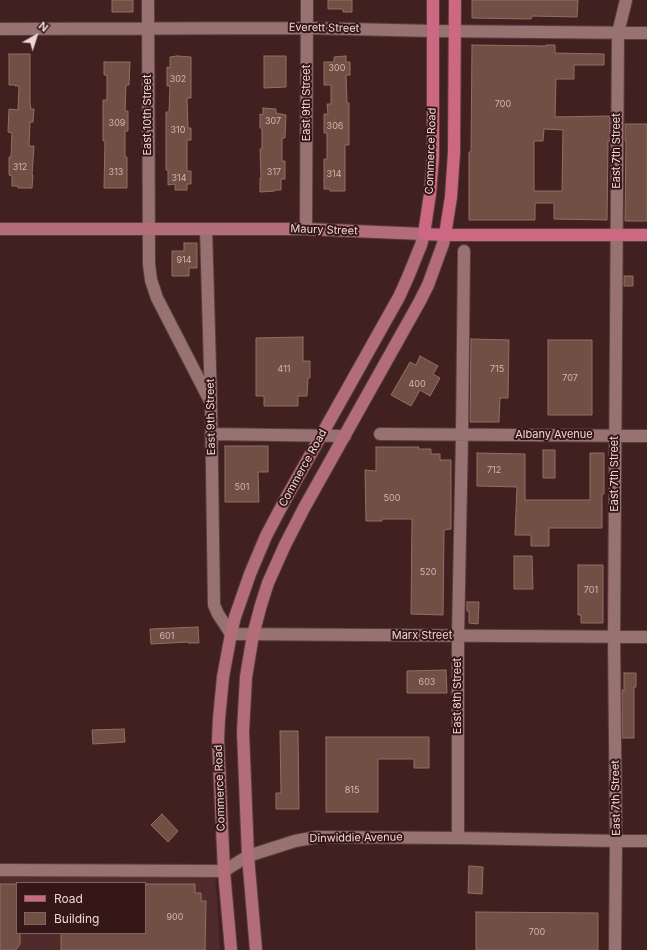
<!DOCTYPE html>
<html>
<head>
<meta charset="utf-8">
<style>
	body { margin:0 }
	#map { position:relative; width:647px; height:950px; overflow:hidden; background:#412120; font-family:Inter,sans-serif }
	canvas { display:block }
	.legend { position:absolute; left:16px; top:882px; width:130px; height:52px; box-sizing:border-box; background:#361717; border:1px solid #7f6463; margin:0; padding:5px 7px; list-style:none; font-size:12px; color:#edd7d6 }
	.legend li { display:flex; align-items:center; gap:8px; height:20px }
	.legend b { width:20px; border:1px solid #7f6463 }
	.north { position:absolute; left:16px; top:16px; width:40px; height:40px; -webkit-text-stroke:3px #361717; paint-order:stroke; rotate:39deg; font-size:11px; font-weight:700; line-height:16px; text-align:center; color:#edd7d6 }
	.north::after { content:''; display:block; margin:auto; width:14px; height:18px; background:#edd7d6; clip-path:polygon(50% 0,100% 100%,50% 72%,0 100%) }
</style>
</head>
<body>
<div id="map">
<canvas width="647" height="950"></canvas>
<ul class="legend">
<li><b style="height:5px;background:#cc6882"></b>Road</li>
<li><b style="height:11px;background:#714f44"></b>Building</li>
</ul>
<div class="north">N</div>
</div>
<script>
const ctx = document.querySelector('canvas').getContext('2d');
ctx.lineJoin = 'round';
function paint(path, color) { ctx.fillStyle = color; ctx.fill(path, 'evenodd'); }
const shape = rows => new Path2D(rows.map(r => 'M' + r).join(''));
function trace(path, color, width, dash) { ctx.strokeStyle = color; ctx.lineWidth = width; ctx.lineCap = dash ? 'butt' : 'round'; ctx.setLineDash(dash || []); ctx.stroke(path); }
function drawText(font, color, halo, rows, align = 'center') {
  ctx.font = font + ' Inter,sans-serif'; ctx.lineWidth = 4; ctx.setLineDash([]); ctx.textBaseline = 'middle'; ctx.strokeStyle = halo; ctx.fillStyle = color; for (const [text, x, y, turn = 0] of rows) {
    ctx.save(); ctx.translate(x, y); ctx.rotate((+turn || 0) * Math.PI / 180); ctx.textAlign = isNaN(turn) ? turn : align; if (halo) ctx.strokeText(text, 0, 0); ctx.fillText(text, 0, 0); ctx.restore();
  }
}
const built = shape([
	[0,873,215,873,220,950,0,950],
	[17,883,145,883,145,933,17,933]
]);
const building = shape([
	[112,0,133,0,133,12,112,12,112,0],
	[328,0,352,0,352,12,343,12,343,9,328,9,328,0],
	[472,0,578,0,577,17,532,16,531,19,472,18,472,0],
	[472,45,546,46,546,45,555,45,555,53,604,54,604,65,574,65,574,79,556,79,555,117,610,116,610,141,608,141,607,220,554,219,554,203,535,203,535,220,469,220,469,152,471,152,472,45],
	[544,129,563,130,562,191,534,191,534,141,543,141,544,129],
	[9,54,30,54,30,103,31,109,34,109,33,122,30,122,29,146,34,146,32,175,33,175,32,188,18,188,18,186,12,186,12,176,9,175,9,157,11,157,12,133,8,132,9,109,18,110,19,86,15,86,15,85,9,85,9,54],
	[177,56,191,57,191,98,187,98,188,128,191,128,191,140,187,140,187,171,191,171,191,184,187,184,187,190,175,190,175,184,168,185,168,170,166,170,166,112,169,112,170,86,167,86,167,67,170,68,170,57,177,56],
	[264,56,286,56,286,87,264,88,264,56],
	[346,56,346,62,350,62,350,75,346,75,347,103,349,103,349,145,345,145,345,191,330,191,330,189,324,189,324,159,327,159,327,133,324,133,324,114,328,114,327,104,331,104,331,85,324,85,324,62,334,62,334,57,346,56],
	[104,62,130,62,129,85,126,85,125,111,128,111,128,131,125,131,125,157,127,157,127,188,104,188,105,141,103,141,103,100,107,100,107,75,104,75,104,62],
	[263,108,276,109,276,113,286,115,285,138,282,138,282,161,285,161,285,179,281,179,281,190,275,190,275,191,260,192,260,178,261,178,260,149,262,149,262,128,260,128,260,114,263,115,263,108],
	[625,124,647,124,647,221,625,221,626,141,625,141,625,124],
	[184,243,197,243,197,268,189,268,189,276,172,276,172,251,184,251,184,243],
	[624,276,633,276,633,286,624,286,624,276],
	[303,337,303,361,310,361,310,378,308,378,307,396,298,396,298,406,264,406,264,396,256,396,256,338,303,337],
	[471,339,509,340,508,398,500,398,499,422,470,422,471,339],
	[548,340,592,340,592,415,548,415,548,340],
	[420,356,438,366,433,374,440,378,430,396,420,390,411,406,391,395,410,362,416,365,420,356],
	[225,446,268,446,268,472,258,472,259,502,225,502,225,446],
	[376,447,419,447,418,449,431,449,431,454,440,454,440,460,451,460,451,529,444,530,443,615,411,614,412,519,382,519,382,521,366,521,365,470,376,471,376,447],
	[543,450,555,450,555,478,543,478,543,450],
	[477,453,525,454,525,500,590,500,590,453,604,453,604,494,602,494,602,528,549,528,549,546,531,546,531,535,515,535,517,487,477,486,477,453],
	[514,556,532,556,533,589,514,589,514,556],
	[578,565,603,565,603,623,581,623,581,615,578,615,578,565],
	[467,602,479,602,478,624,469,623,469,611,467,611,467,602],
	[198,627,199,643,188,643,188,642,151,644,150,629,198,627],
	[446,670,447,693,407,693,407,671,446,670],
	[624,673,636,673,636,687,634,687,634,738,622,738,622,690,624,690,624,673],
	[124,729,125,742,93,744,92,730,124,729],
	[280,731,298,731,299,809,276,809,276,793,281,793,280,731],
	[326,737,429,737,429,768,414,768,414,759,378,759,378,812,326,812,326,737],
	[162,814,178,831,168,842,151,825,162,814],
	[469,866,483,867,482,894,468,893,469,866],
	[0,884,17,884,17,933,20,933,20,944,16,950,0,950,0,884],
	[145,884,195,884,195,893,201,893,201,901,206,901,205,950,61,950,61,933,145,933,145,884],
	[476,912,598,913,598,950,476,950,476,912]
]);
const street = shape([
	[148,0,149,264,151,280,157,298,209,399],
	[0,29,307,28,433,31,647,33],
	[206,229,211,402,214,605,218,614,231,634,647,637],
	[306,229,307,0],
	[211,434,345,436],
	[380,434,647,436],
	[458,838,458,636,462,435,464,251],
	[0,870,224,871,248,856,295,841,317,837,458,838,616,841,647,841],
	[615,950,616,841,614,637,618,33,626,0]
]);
const secondary = shape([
	[0,229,306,229,424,234,421,245,408,277,399,297,285,500,266,536,250,574,235,617,231,634,223,677,219,719,218,740,224,871,231,950],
	[256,950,248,856,243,732,246,677,253,635,261,605,268,583,285,545,304,508,420,301,428,285,443,244,445,235]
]);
const primary = shape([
	[433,0,433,157,430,194,424,234,445,235,647,235],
	[445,235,451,197,454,153,455,0]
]);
const numberNames = [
	["300",337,68],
	["302",178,79],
	["700",503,104],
	["307",273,121],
	["309",117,123],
	["306",335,126],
	["310",178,130],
	["312",20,167],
	["313",116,172],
	["317",274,172],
	["314",334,174],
	["314",179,178],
	["914",184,260],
	["411",284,369],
	["715",497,369],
	["707",570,378],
	["400",417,384],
	["712",494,470],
	["501",242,487],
	["500",392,498],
	["520",428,572],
	["701",591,590],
	["601",167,636],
	["603",427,682],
	["815",352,790],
	["900",175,917],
	["700",537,932]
];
const streetNames = [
	["Everett Street",324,28,1],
	["East 9th Street",307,103,-90],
	["East 10th Street",148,115,-90],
	["Commerce Road",431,151,-88],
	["East 7th Street",617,151,-90],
	["Maury Street",324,230,2],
	["East 9th Street",211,417,-91],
	["Albany Avenue",554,435],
	["Commerce Road",303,468,-61],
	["East 7th Street",615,474,-90],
	["Marx Street",422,636],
	["East 8th Street",458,696,-90],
	["Commerce Road",220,788,-92],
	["East 7th Street",616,798,-91],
	["Dinwiddie Avenue",356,838,-1]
];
paint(built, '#512b2b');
paint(building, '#714f44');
trace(building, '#936f63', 1);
trace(street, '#5a3f3f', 14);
trace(secondary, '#5a3f3f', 14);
trace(primary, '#5a3f3f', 14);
trace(street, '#987270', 12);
trace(secondary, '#b26d79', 12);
trace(primary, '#cc6882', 12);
drawText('9px', '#ceb5b2', null, numberNames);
drawText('11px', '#edd7d6', '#361717', streetNames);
</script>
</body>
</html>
